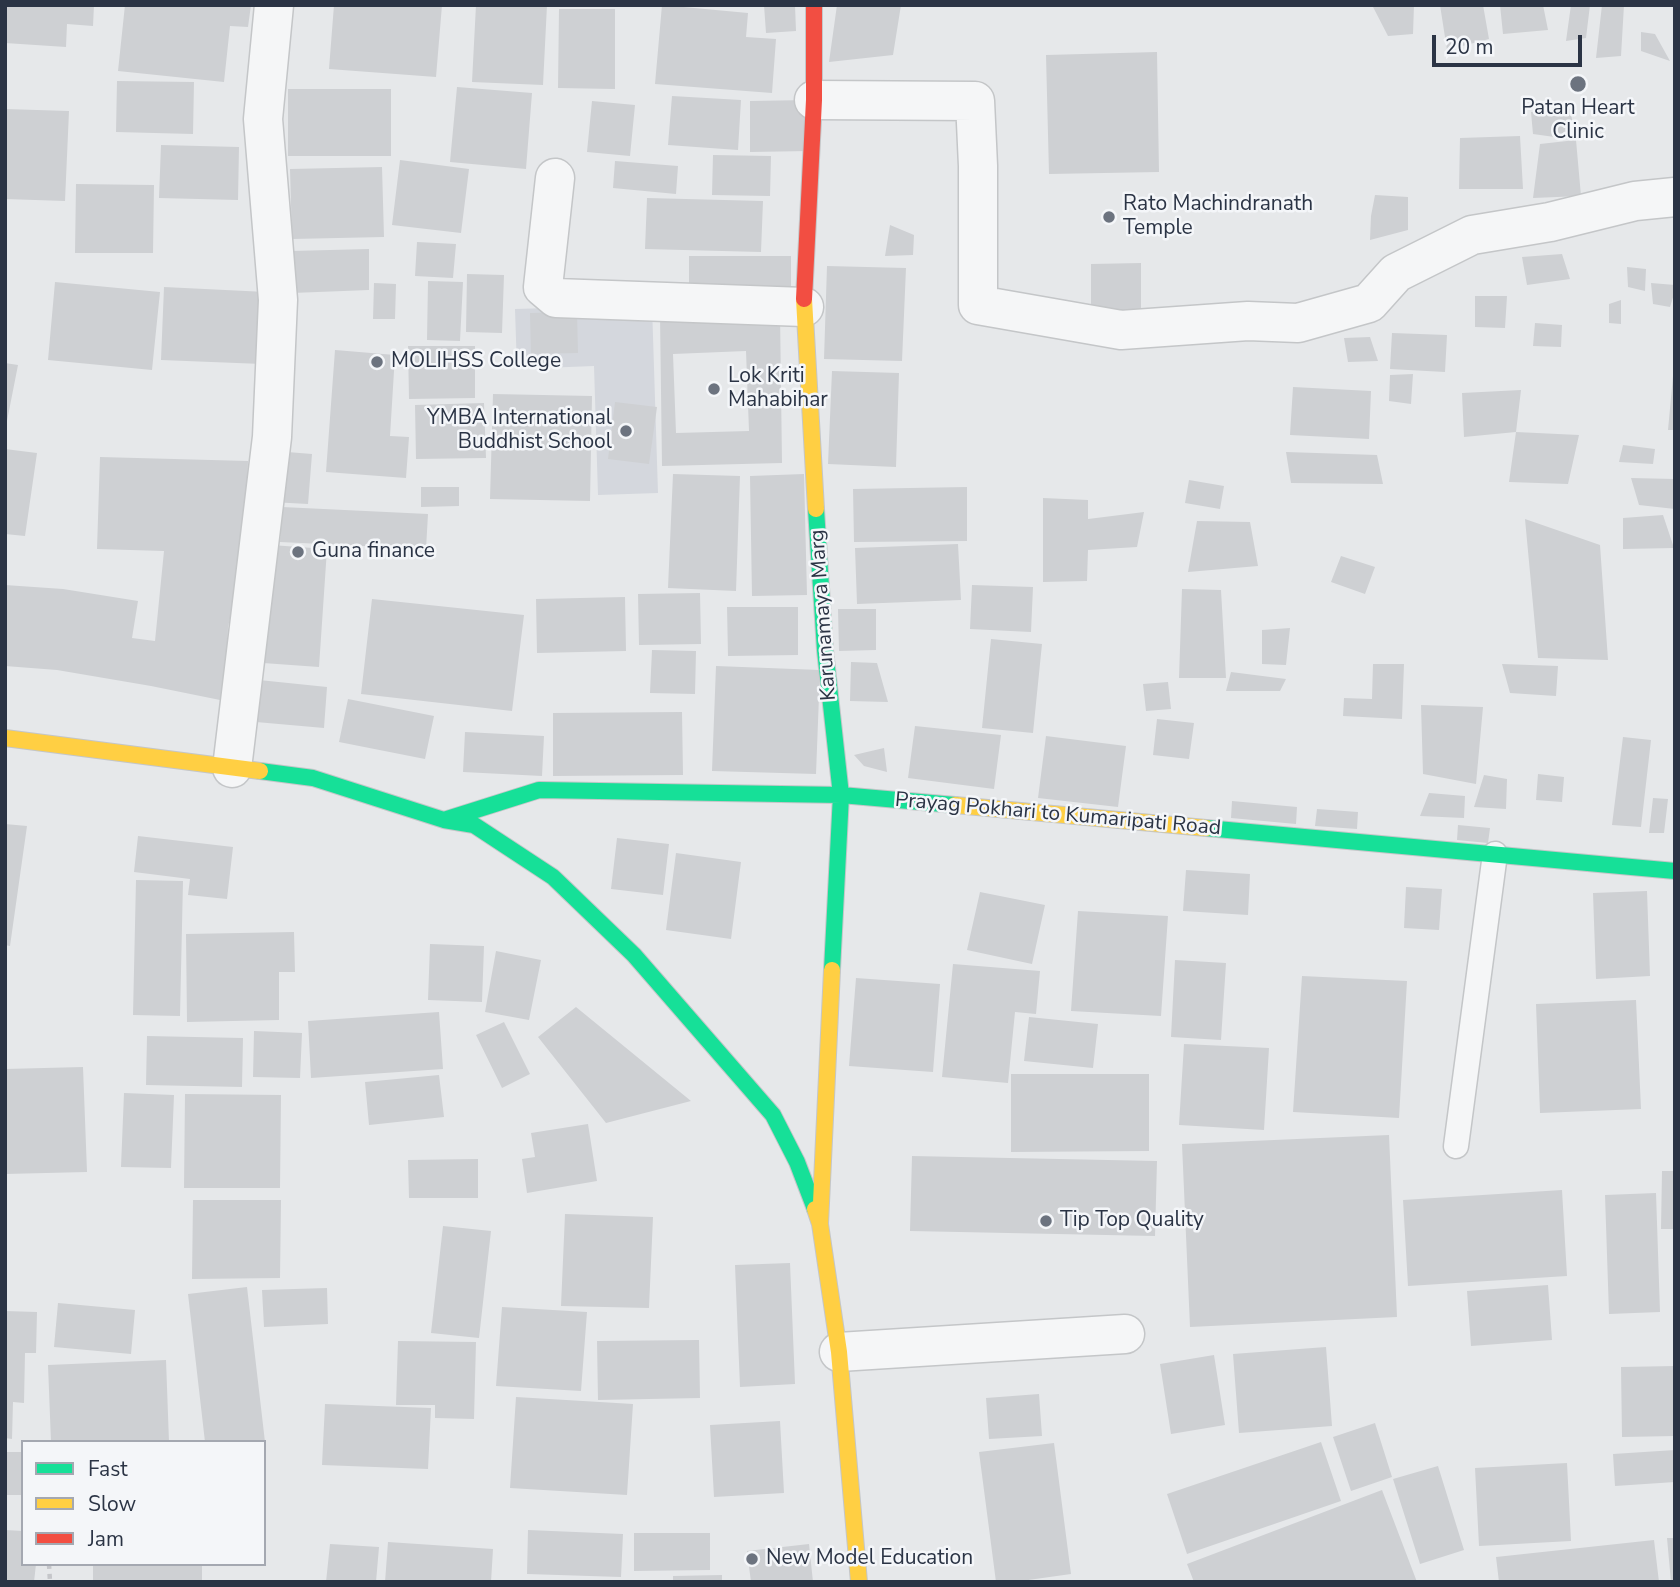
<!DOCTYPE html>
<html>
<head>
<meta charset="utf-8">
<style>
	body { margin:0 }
	#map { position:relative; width:1680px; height:1587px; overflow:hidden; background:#e6e8ea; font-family:"Nunito Sans",sans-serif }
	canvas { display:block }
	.frame { position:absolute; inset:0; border:7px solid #2b3445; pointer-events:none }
	.legend { position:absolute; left:21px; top:1440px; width:245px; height:126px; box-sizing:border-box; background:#f4f6f9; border:2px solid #a4a8b1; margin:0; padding:9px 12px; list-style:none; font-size:21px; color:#2b3445 }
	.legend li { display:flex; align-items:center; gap:14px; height:35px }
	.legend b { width:35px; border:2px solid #a4a8b1 }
	.scale { position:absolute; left:1432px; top:35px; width:150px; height:32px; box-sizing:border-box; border:4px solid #2b3445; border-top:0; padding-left:9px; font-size:21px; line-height:24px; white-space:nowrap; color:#2b3445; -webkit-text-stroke:5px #f4f6f9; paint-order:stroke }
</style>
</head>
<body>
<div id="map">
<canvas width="1680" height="1587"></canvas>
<div class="frame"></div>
<ul class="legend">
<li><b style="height:9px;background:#16e098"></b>Fast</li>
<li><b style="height:9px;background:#ffcf43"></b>Slow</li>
<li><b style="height:9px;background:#f24e42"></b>Jam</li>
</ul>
<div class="scale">20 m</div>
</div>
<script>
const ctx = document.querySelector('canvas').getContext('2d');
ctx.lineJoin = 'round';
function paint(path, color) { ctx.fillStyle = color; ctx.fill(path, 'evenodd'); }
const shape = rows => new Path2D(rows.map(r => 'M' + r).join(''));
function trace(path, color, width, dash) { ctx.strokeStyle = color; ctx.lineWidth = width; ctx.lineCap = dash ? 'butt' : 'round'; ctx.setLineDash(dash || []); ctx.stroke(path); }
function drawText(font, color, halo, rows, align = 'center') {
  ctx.font = font + ' "Nunito Sans",sans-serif'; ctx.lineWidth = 5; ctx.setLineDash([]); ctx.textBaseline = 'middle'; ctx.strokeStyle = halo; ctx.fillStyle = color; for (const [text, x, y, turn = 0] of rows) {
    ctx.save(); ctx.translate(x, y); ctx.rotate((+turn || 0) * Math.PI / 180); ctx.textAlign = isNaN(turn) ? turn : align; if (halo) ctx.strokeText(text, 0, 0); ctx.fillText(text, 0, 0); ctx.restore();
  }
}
const built = shape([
	[652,305,658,493,598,495,594,366,517,369,515,309]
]);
const building = shape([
	[5,5,94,5,93,26,67,24,66,47,5,43],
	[125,5,251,5,248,27,230,26,224,82,118,71],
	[334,5,442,5,436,77,329,69],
	[476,5,547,5,543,85,472,82],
	[662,5,748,13,746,37,776,39,772,93,655,84],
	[764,5,795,5,796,31,766,33],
	[837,5,901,5,893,55,829,62],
	[1372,5,1414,5,1413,34,1388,36],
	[1440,5,1483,5,1489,39,1447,50],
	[1500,5,1543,5,1548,30,1503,34],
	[1571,5,1590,5,1586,38,1566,41],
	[1602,5,1624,5,1621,56,1596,58],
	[559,9,615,9,615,89,558,88],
	[1641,32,1655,34,1670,61,1641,51],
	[1157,52,1159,172,1049,174,1046,55],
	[117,81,194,82,193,134,116,132],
	[457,87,532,93,526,169,450,162],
	[288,89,391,89,391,156,288,156],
	[672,96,741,100,738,150,668,145],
	[809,100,809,151,750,152,750,101],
	[592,101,635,105,630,156,587,152],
	[5,109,69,111,65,201,5,199],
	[1570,109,1576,140,1533,134,1531,112],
	[1520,136,1523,189,1459,189,1460,138],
	[1576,140,1581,196,1533,198,1540,144],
	[161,145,239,147,238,200,159,198],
	[713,155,771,156,770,196,712,195],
	[400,160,469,169,461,233,392,225],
	[615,161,678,166,676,194,613,188],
	[382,167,384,237,292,239,290,169],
	[76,184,154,185,153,253,75,253],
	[1375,195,1408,197,1408,230,1370,240,1371,216],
	[647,198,763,201,761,252,645,249],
	[890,225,914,235,913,255,885,256],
	[417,242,456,244,453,278,415,276],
	[369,249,369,290,292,293,291,251],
	[1562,254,1570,279,1527,285,1522,257],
	[689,256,791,256,791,296,689,296],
	[1141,263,1141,313,1091,314,1091,264],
	[827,266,906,268,902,361,824,359],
	[1627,267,1646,269,1645,291,1628,287],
	[467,274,504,275,502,333,466,332],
	[428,281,463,282,460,341,427,340],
	[55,282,160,292,152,370,48,360],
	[374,283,396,284,395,319,373,319],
	[1651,283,1675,285,1675,291,1670,307,1653,304],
	[164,287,266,292,262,364,161,360],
	[1475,296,1507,296,1505,328,1475,327],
	[1621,300,1621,324,1609,323,1609,304],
	[577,312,578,353,531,354,530,313],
	[780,313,782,463,662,466,660,315],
	[746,351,749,431,676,433,673,354],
	[1535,323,1562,325,1561,347,1533,346],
	[1392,333,1447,335,1445,372,1390,369],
	[1370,337,1378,361,1348,362,1344,338],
	[408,346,475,346,475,398,409,399],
	[335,350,395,355,390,436,409,437,406,478,326,472],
	[5,363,18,365,7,421,5,421],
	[832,371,899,373,896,467,828,464],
	[1413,374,1411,404,1389,401,1390,375],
	[1673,376,1675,376,1675,430,1668,430],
	[1293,387,1371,391,1369,439,1290,435],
	[1521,390,1516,432,1464,437,1462,393],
	[493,394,592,396,590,501,490,499],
	[615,402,657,407,649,464,608,459],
	[484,403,486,458,416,459,415,405],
	[1516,432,1579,435,1568,484,1509,482],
	[1623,445,1655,449,1653,464,1619,462],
	[5,449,37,453,25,536,5,534],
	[275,451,312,454,308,504,271,502],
	[1286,452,1377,455,1383,484,1291,483],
	[100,457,248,461,245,553,228,627,225,701,151,686,57,670,5,666,5,585,63,589,138,601,132,638,155,641,164,551,97,549],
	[673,474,740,476,736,591,668,588],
	[804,474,807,595,752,596,750,476],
	[1631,478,1675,479,1675,509,1639,505],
	[1189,480,1224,486,1220,509,1185,503],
	[421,487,459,487,459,506,421,507],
	[967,487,967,541,854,542,853,489],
	[1043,498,1088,500,1088,519,1144,512,1137,547,1088,550,1087,581,1043,582],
	[282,507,428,514,426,549,280,542],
	[1663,515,1674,548,1623,549,1623,518],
	[1525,519,1600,545,1608,660,1538,658],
	[1197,521,1250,522,1258,566,1188,572],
	[958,544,961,600,857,604,855,548],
	[271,545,327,549,319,667,263,663],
	[1341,556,1375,567,1365,594,1331,582],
	[972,585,1033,587,1031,632,970,629],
	[1182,589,1221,590,1226,678,1179,678],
	[700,593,701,644,639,645,638,594],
	[625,597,626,651,537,653,536,599],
	[372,599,524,615,512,711,361,694],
	[727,607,798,607,798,655,728,656],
	[838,609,876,609,876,650,839,651],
	[1290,628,1286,665,1262,664,1262,630],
	[991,639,1042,644,1033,733,982,728],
	[652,650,696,651,695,694,650,693],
	[851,662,877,663,888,702,850,701],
	[1373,664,1404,664,1402,719,1343,716,1344,698,1372,699],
	[1502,664,1558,666,1556,696,1510,693],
	[716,666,820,670,816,774,712,771],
	[1231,672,1286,679,1280,691,1226,691],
	[259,680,327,687,324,728,256,722],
	[1168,682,1171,709,1146,711,1143,684],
	[348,699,434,716,425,759,339,742],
	[1421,705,1483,707,1476,784,1423,774],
	[682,712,683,775,553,776,553,713],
	[1157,719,1194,723,1189,759,1153,755],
	[915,726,1001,735,994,789,908,778],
	[465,732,544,736,542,776,463,772],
	[1046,736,1126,746,1118,807,1038,798],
	[1623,737,1651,740,1641,827,1612,825],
	[884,748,887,772,864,766,854,755],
	[1538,774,1564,777,1562,802,1536,800],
	[1484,775,1507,779,1506,809,1474,807],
	[1429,793,1465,796,1464,818,1420,816],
	[1653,798,1668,799,1664,833,1649,833],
	[1232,801,1297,807,1296,824,1231,818],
	[1317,809,1358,812,1357,829,1315,826],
	[5,824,27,826,10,946,5,945],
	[1458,825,1490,828,1488,843,1457,840],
	[138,836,233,847,227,899,188,895,190,879,134,872],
	[617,838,669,844,663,895,611,889],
	[676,853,741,862,731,939,666,930],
	[1186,870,1250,874,1248,915,1183,911],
	[136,880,183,881,180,1016,133,1015],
	[1406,887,1442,889,1439,930,1404,928],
	[1647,891,1650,976,1596,979,1593,893],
	[980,892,1045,905,1032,964,967,950],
	[1078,911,1168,916,1161,1016,1071,1011],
	[294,932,295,972,279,972,279,1020,187,1022,186,934],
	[430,944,484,946,482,1002,428,1000],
	[496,951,541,960,529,1020,485,1012],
	[1175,960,1226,963,1221,1040,1171,1037],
	[953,964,1040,971,1036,1014,1015,1012,1008,1083,942,1077],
	[1302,976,1407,981,1399,1118,1293,1112],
	[856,978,940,984,933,1072,849,1066],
	[1636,1000,1641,1109,1540,1113,1536,1004],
	[576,1007,691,1101,606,1123,538,1037],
	[439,1012,443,1069,311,1078,308,1021],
	[1029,1017,1098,1024,1093,1068,1024,1061],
	[504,1022,530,1074,502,1088,476,1035],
	[254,1031,302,1033,300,1078,253,1077],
	[147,1036,243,1038,242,1087,146,1085],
	[1184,1044,1269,1048,1264,1130,1179,1125],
	[83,1067,87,1172,5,1174,5,1069],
	[1011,1074,1149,1074,1149,1151,1011,1152],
	[439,1075,444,1117,369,1125,365,1082],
	[124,1093,174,1095,171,1168,121,1167],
	[185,1094,281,1095,280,1188,184,1188],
	[588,1124,597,1181,527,1193,522,1159,535,1157,531,1133],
	[1389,1135,1397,1317,1190,1327,1182,1144],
	[912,1156,1157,1161,1155,1236,910,1231],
	[478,1159,478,1198,409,1198,408,1160],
	[1662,1171,1675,1171,1675,1229,1661,1229],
	[1562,1190,1567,1276,1408,1286,1403,1200],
	[1656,1193,1660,1312,1609,1314,1605,1195],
	[193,1200,281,1200,280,1278,192,1279],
	[565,1214,653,1217,649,1308,561,1306],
	[443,1226,491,1231,479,1338,431,1333],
	[790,1263,795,1384,740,1387,735,1265],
	[1548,1285,1552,1340,1471,1346,1467,1291],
	[247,1287,265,1442,205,1442,188,1294],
	[327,1288,328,1324,264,1327,262,1290],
	[58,1303,135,1310,131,1354,54,1347],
	[502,1307,587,1312,581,1391,496,1386],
	[5,1311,37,1312,36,1353,25,1353,24,1403,13,1402,12,1439,5,1438],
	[699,1340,700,1398,598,1400,597,1341],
	[398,1341,476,1342,474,1419,435,1418,435,1405,396,1405],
	[1326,1347,1332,1426,1239,1433,1233,1354],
	[1214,1355,1225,1425,1171,1434,1160,1364],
	[166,1360,169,1442,51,1442,48,1365],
	[1675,1366,1675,1436,1622,1437,1621,1367],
	[1039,1394,1042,1436,989,1439,986,1398],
	[516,1397,633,1404,627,1495,510,1488],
	[325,1404,431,1408,428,1469,322,1465],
	[780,1421,784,1493,714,1497,710,1425],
	[1375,1423,1392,1477,1351,1491,1333,1437],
	[1321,1442,1341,1501,1187,1554,1167,1494],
	[1054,1443,1071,1574,1014,1582,996,1582,979,1452],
	[1675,1450,1675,1482,1615,1486,1613,1454],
	[5,1452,23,1452,23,1495,5,1495],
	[1567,1463,1571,1541,1479,1546,1475,1468],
	[1438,1466,1464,1550,1420,1564,1393,1479],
	[1382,1490,1417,1582,1194,1582,1187,1564],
	[5,1530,23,1531,23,1564,36,1564,34,1582,5,1582],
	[528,1530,623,1534,621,1577,527,1574],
	[634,1533,710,1533,710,1570,634,1571],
	[1667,1538,1675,1538,1675,1582,1671,1582],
	[1654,1540,1659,1582,1499,1582,1496,1557],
	[388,1542,493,1549,491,1582,385,1582],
	[330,1544,379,1547,376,1582,326,1582],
	[809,1544,813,1582,751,1582,747,1551],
	[93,1564,202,1564,202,1581,93,1582],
	[722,1575,722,1582,673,1582,673,1576]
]);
const path = shape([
	[49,1564,50,1582]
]);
const lane = shape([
	[1456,1146,1495,854]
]);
const street = shape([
	[814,100,975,101,978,166,978,305,1121,330,1248,321,1298,323,1369,303,1396,273,1472,235,1550,222,1635,201,1675,197],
	[555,178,543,287,556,298,804,307],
	[232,768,272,437,278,300,263,119,274,5],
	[839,1352,1125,1334]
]);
const fast = shape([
	[816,509,825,650,841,795,832,970],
	[260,771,313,778,444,820,474,825,553,877,634,955,773,1115,797,1162,815,1209],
	[444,820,539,790,841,795,955,805],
	[1206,828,1675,871]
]);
const slow = shape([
	[804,299,816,509],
	[5,738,260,771],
	[955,805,1206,828],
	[815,1209,820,1224,839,1352,859,1582],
	[820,1224,832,970]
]);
const jam = shape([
	[804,299,814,100,814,5]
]);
const markers = [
	[1578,84,9,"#6c737f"],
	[1109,217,7,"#6c737f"],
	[377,362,7,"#6c737f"],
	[714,389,7,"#6c737f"],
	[626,431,7,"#6c737f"],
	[298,552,7,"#6c737f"],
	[1046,1221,7,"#6c737f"],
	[752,1559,7,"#6c737f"]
];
const poiNames = [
	["Patan Heart",1578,109,"center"],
	["Clinic",1578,133,"center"],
	["Rato Machindranath",1123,205],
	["Temple",1123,229],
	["MOLIHSS College",391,362],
	["Lok Kriti",728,377],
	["Mahabihar",728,401],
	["YMBA International",612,419,"right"],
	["Buddhist School",612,443,"right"],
	["Guna finance",312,552],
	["Tip Top Quality",1060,1221],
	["New Model Education",766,1559]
];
const streetNames = [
	["Karunamaya Marg",824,615,-94],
	["Prayag Pokhari to Kumaripati Road",1058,815,5]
];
paint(built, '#d4d7dd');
paint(building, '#ced0d3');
trace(lane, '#c4c6c8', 27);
trace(street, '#c4c6c8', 41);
trace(fast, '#c4c6c8', 18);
trace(slow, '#c4c6c8', 18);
trace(jam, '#c4c6c8', 18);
trace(path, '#c5c6ca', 4.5, [5, 5]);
trace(lane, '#f5f6f7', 24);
trace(street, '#f5f6f7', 38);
trace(fast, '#16e098', 16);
trace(slow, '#ffcf43', 16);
trace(jam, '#f24e42', 16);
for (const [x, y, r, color] of markers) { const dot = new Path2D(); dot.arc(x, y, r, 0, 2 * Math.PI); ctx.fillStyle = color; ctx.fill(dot); trace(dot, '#f4f6f9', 2.5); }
drawText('21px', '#2b3445', '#f4f6f9', poiNames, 'left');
drawText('21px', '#2b3445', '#f4f6f9', streetNames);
</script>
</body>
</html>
